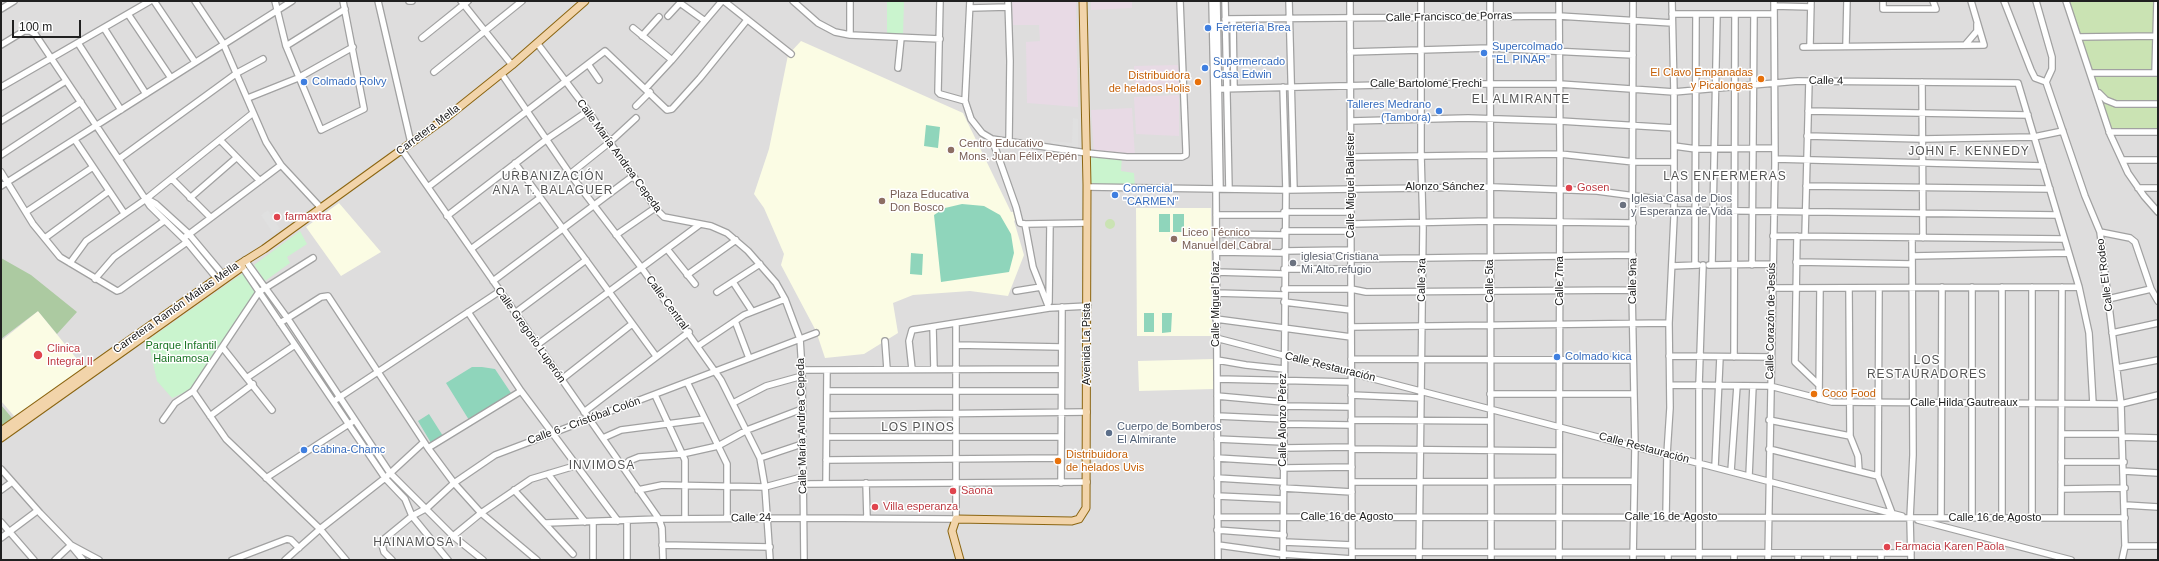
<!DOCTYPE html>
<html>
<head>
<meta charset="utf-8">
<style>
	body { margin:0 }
	#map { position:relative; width:2159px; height:561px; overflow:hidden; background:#efede7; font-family:Arial,sans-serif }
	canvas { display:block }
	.frame { position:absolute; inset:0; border:2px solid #202020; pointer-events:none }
	.scale { position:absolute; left:12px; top:20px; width:69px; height:18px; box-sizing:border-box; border:2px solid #202020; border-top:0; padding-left:5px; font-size:12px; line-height:14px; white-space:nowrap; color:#202020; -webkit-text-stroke:3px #fff; paint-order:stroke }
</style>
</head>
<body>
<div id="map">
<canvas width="2159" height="561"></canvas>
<div class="frame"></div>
<div class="scale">100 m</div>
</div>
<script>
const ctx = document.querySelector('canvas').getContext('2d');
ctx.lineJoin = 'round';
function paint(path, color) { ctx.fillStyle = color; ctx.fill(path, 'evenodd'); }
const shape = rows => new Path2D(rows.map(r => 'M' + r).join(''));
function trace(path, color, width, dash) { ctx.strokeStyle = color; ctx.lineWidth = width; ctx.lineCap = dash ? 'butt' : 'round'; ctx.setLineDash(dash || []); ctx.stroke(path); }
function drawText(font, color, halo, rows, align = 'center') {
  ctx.font = font + ' Arial,sans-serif'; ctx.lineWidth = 3; ctx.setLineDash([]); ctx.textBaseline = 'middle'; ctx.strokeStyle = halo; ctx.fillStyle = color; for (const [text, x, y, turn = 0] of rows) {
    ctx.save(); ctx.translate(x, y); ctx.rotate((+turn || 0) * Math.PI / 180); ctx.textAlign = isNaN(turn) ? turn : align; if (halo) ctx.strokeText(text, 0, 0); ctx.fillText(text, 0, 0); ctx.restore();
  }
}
const residential = shape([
	[1,1,2158,1,2158,560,1,560]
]);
const industrial = shape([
	[1012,1,1076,1,1078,107,1027,103,1026,42,1040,41,1039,25,1013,25],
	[1091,1,1132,1,1132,8,1091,10],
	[1178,65,1180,91,1135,94,1134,66],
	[1179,95,1179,136,1136,134,1134,97],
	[1132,108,1135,157,1094,154,1091,110]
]);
const education = shape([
	[801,41,963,113,1011,212,1013,212,1015,220,1014,221,1024,255,1008,296,970,291,913,295,893,303,898,333,864,354,825,358,816,331,781,265,784,254,764,208,754,194,769,149,788,55],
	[339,203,381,252,341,276,306,227],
	[1136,208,1211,208,1212,336,1137,336],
	[38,311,85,369,14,416,1,401,1,341],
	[1213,359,1214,389,1139,391,1138,361]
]);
const grass = shape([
	[2066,1,2158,1,2158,134,2110,134],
	'1105 224a5 5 0 1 1 10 0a5 5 0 1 1-10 0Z'
]);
const forest = shape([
	[1,258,31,275,77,312,57,334,38,311,1,339],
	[1,405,12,418,1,426]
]);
const park = shape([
	[887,1,904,1,903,35,887,34],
	[1087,153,1122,156,1121,171,1134,173,1135,187,1087,187],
	[300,231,307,244,287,257,290,263,265,281,254,265],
	[243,273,255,293,192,389,172,398,157,381,148,340]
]);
const pitch = shape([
	[926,125,940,127,938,148,924,146],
	[962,204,984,206,1000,215,1011,234,1014,253,1009,272,941,282,934,215,945,208],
	[1159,214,1170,214,1170,232,1159,232],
	[1173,214,1184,214,1184,232,1173,232],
	[911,253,923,254,922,275,910,274],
	[1144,313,1154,313,1154,332,1144,332],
	[1162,313,1172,313,1171,332,1162,333],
	[472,367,482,367,495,369,511,393,469,420,446,383],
	[429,414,443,436,431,443,418,421]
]);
const parking = shape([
	[1073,118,1078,119,1078,148,1050,145,1051,141,1072,143],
	[268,210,280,229,273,233,261,215]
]);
const minor = shape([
	[154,1,195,62],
	[195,1,223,43,266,142,281,165,321,208],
	[275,1,286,46,321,130,364,109,343,1],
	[378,1,411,143],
	[409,1,412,1],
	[461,1,512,65],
	[724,1,791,54],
	[793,1,818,23,835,32,850,35,940,39],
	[940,1,938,92,940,94,965,101],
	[970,1,965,101,971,119,982,133,992,139,1087,153,1127,157,1182,157,1186,155,1186,150,1180,1],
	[1008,1,1010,61,1009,141],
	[1212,1,1216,189,1218,560],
	[1217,1,1220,189],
	[1225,1,1229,189],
	[1289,1,1294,190],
	[1350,1,1352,560],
	[1490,1,1491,560],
	[1559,1,1560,154,1559,560],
	[1883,1,1883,9,1936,9,1933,1],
	[2004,1,2031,70,2035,78,2046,82],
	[2036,1,2052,57,2052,69,2046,82,2085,196,2100,232,2121,404,2125,546,2122,560],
	[2066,1,2110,134,2128,173,2144,196,2158,212],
	[1774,6,1811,7],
	[970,8,1008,7],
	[1,9,14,1],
	[128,14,171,78],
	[1672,14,1774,14],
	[668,16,680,3,705,21],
	[1225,19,1559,16,1672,23],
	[1233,19,1234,88],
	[104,28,146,94],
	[633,28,672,60],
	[850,35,850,1],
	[642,36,659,17],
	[2078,37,2158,36],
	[422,38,468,1],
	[78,43,121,110],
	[537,43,588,111,657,210,664,217,711,226,727,233,748,251,776,283,785,299,800,339,802,370,804,560],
	[1,45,24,31,30,31,35,34,150,206,187,242,219,281],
	[1846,45,1847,1],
	[1965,45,1977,31,1977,24],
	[286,46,345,9],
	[1810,46,1811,1],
	[1803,47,1984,45,1971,1],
	[1350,52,1490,48,1633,55],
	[588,64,599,80],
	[898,68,901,38],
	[434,72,522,1],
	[501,73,570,174,641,267,721,380,760,458,765,487,770,560],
	[2090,73,2158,73],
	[2155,73,2157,1],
	[1922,82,1923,238],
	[1,87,150,1],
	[646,88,672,60,722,1],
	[1219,89,1420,84,1560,84,1674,92,1798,81,2018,83,2079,287,2089,333,2093,404],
	[2099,93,2106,100,2116,104,2158,104],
	[248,98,298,78,353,47],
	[636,106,650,92],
	[1808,111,2028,115],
	[1,121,66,81],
	[1351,121,1468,118,1560,121,1674,128],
	[2109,132,2158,132],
	[1807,136,1922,139,2034,137,2063,131],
	[992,139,1016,207,1020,223,1025,224,1033,267,1049,308],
	[75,140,124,213],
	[220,140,260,181],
	[1674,146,1696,149,1775,148],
	[402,150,659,519,662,528,663,560],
	[1,155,81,102],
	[1351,157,1560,154,1634,162,1674,162],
	[119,159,237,73,263,59],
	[1775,159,2043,166],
	[2122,160,2158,160],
	[515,163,656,356],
	[1,172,33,224,60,257,117,291,120,290,187,242],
	[570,174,610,142,636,118],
	[172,179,210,217],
	[1,186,292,1],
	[1806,186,2050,189],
	[428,187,605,51,667,110,672,109,700,78,747,20],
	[1087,187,1286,190,1493,187,1597,191,1673,201],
	[2138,188,2158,188],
	[190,198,236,158],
	[147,199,156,204,189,234,225,277],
	[1674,210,2057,215],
	[26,212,93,167],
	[1284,212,1351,212],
	[1216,215,1284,215],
	[447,216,547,139,588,111],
	[1025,224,1087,223],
	[1351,224,1490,221,1633,223],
	[1284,231,1351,231],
	[2100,232,2130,238,2135,242,2151,289,2158,301],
	[1216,234,1284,235],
	[616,235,655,208],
	[1773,236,2064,239],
	[1797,236,1795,362,1819,385],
	[1805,236,1809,81],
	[45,238,109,191],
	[184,238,281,165],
	[471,249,540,198],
	[667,249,695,284],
	[1284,251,1351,250],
	[1216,252,1284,253],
	[1912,256,2068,253],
	[1351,259,1633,255],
	[245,260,288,319,390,473,453,536,483,560],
	[1796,262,1912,264],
	[70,263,86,241,146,199,253,113],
	[241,265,385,478,405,499,412,516,448,560],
	[1695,265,1696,14],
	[1709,265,1773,264],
	[1712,265,1717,14],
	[1752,265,1754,14],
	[1672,266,1698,265],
	[1284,269,1351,269],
	[1216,272,1284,274],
	[687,275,736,240],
	[95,279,114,257,164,221],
	[493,281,633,176],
	[733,282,752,311],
	[1972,287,1972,518],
	[1772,288,2079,287],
	[1849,288,1850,436,1858,456,1859,471],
	[1879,288,1878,476,1892,513],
	[1284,289,1351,289,1366,292,1632,290],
	[1016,291,1041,287],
	[717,292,760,264],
	[1216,293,1284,295],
	[2108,299,2151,289],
	[1049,302,1050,224],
	[1284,302,1351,310],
	[468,312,521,391,618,521],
	[515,313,586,260],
	[1216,319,1351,337],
	[735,321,749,358],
	[280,323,321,297,328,296,428,448,454,483,481,513,537,560],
	[933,327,934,369],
	[1351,327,1669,323],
	[2112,333,2158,323],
	[1216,338,1902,516],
	[885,341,887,369],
	[537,345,699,225],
	[956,345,1061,347],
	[698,346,744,315,785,299],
	[223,348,272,410],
	[1669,356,1771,357],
	[1734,357,1735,14],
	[1351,359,1633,360],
	[1217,360,1246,365,1284,369],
	[2117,368,2158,360],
	[912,369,909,341,912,330,1049,308,1088,306],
	[802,370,1061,369],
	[248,377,295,345],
	[562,379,632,324],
	[1217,379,1351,382],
	[687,382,727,464,727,518],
	[1670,385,1770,386,1832,402,2121,404,2158,395],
	[193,391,226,439,320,529,346,560],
	[827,391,1061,391],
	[1490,394,1634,394],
	[655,395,685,460,685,519],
	[1351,395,1421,398],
	[1217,396,1283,402],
	[337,399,500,291],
	[1819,399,1820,288],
	[733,403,766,386,802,376],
	[1283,406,1351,407],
	[584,412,689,332],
	[827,415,1087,412],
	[210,416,253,384],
	[1217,416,1283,419],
	[163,420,175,403,193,391,259,292,313,258],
	[1351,420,1489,421],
	[1769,420,1850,436],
	[1283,424,1351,425],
	[2062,434,2122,434],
	[827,437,1061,437],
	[2122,437,2158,438],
	[603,438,621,430,705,419],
	[1217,439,1283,442],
	[428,448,521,391],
	[1283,448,1352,447],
	[1352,449,1559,451],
	[1769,449,1878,476],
	[760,458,802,444],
	[1217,458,1283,462],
	[826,460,1061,458],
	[2061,462,2124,462],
	[1715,467,1720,357],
	[623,468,629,461,639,457,682,454,718,446,747,430,802,409],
	[1283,468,1352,467],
	[1,469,40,513,71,545,99,560],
	[1731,471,1737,386],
	[2124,471,2158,473],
	[548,474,585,522],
	[1749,476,1753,386],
	[266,478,352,422],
	[1217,478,1283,482],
	[1352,482,1634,481],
	[866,483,867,518],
	[1061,483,1062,307],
	[803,484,1087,482],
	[826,484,827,370],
	[1283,488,1352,492],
	[2061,489,2125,488],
	[1,490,12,482],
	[514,490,573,554],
	[638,490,662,485,765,487,802,477],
	[1217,496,1283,499],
	[2125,505,2158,507],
	[1217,517,2125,518],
	[1666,517,1667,454,1670,408,1669,323,1674,217,1674,92,1672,1],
	[1941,518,1942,287],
	[2002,518,2002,287],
	[2032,518,2032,287],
	[2061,518,2062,287],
	[1918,520,2071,560],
	[627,521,627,560],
	[1,522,34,560],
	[593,522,593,560],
	[546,523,659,519,804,518,956,519,956,324],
	[1217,530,1284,535],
	[453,536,481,513,531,479,578,465],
	[1,538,37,511],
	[1284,542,1352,545],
	[662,545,770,547],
	[1218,545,1283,554,1352,559],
	[2125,546,2158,546],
	[73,548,83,560],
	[1352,552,1911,553],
	[1734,553,1734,560],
	[1798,553,1798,560],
	[1827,553,1827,560],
	[1854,553,1854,560],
	[1881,553,1881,560],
	[55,560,71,545],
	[232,560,287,539,291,540,299,548],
	[285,560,320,529,385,478,424,442],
	[392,560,384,552,382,545,384,539,412,516,427,508,454,483,495,455,816,333],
	[1283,560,1286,190,1283,87],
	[1419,560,1423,228,1421,155,1421,1],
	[1633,560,1635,446,1632,290,1633,1],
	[1668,560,1668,553],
	[1699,560,1699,385,1703,265],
	[1768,560,1775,164,1774,1],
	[1911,560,1910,518,1913,455,1912,238]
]);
const major = shape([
	[1,431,216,279,264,249,447,117,512,65,585,1],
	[1,438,242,267],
	[960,560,952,531,956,519,1072,521,1079,519,1086,508,1087,185,1083,1]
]);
const markers = [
	[1208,28,4,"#3f7fe0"],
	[1484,53,4,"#3f7fe0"],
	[1205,68,4,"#3f7fe0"],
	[1761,79,4,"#e8710a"],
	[304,82,4,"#3f7fe0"],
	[1198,82,4,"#e8710a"],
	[1439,111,4,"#3f7fe0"],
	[951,150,4,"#8d6e63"],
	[1569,188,4,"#e0444e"],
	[1115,195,4,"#3f7fe0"],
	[882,201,4,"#8d6e63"],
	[1623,205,4,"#6b7280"],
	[277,217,4,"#e0444e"],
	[1174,239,4,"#8d6e63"],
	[1293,263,4,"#6b7280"],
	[38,355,5,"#e0444e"],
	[1557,357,4,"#3f7fe0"],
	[1814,394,4,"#e8710a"],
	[1109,433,4,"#5c6f8a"],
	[304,450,4,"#3f7fe0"],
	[1058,461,4,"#e8710a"],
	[953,491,4,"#e0444e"],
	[875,507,4,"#e0444e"],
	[1887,547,4,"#e0444e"]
];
const streetNames = [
	["Calle Francisco de Porras",1449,17,-1],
	["Calle 4",1826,81,1],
	["Calle Bartolomé Frechi",1426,84],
	["Carretera Mella",428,130,-37],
	["Calle María Andrea Cepeda",619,156,54],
	["Calle Miguel Ballester",1351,185,-90],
	["Alonzo Sánchez",1445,187],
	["Calle El Rodeo",2105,275,-97],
	["Calle 3ra",1422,280,-89],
	["Calle 5ta",1490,281,-90],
	["Calle 7ma",1560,281,-90],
	["Calle 9na",1633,281,-89],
	["Calle Central",667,303,54],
	["Calle Miguel Díaz",1216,304,-90],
	["Carretera Ramón Matías Mella",176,308,-35],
	["Calle Corazón de Jesús",1771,321,-89],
	["Calle Gregorio Luperón",530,335,55],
	["Avenida La Pista",1087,344,-90],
	["Calle Restauración",1330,367,14],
	["Calle Hilda Gautreaux",1964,403],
	["Calle Alonzo Pérez",1283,420,-90],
	["Calle 6 - Cristóbal Colón",584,421,-20],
	["Calle María Andrea Cepeda",802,426,-91],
	["Calle Restauración",1644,448,15],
	["Calle 16 de Agosto",1347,517],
	["Calle 16 de Agosto",1671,517],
	["Calle 24",751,518,-1],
	["Calle 16 de Agosto",1995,518]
];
const shopNames = [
	["Ferretería Brea",1216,28],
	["Supercolmado",1492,47],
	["\"EL PINAR\"",1492,60],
	["Supermercado",1213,62],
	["Casa Edwin",1213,75],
	["Colmado Rolvy",312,82],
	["Talleres Medrano",1431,105,"right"],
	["(Tambora)",1431,118,"right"],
	["Comercial",1123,189],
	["\"CARMEN\"",1123,202],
	["Colmado kica",1565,357],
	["Cabina-Chamc",312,450]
];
const foodNames = [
	["El Clavo Empanadas",1753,73],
	["y Picalongas",1753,86],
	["Distribuidora",1190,76],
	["de helados Holis",1190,89],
	["Coco Food",1822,394,"left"],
	["Distribuidora",1066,455,"left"],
	["de helados Uvis",1066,468,"left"]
];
const educationNames = [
	["Centro Educativo",959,144],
	["Mons. Juan Félix Pepén",959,157],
	["Plaza Educativa",890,195],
	["Don Bosco",890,208],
	["Liceo Técnico",1182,233],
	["Manuel del Cabral",1182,246]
];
const healthNames = [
	["Gosen",1577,188],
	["farmaxtra",285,217],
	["Clinica",47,349],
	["Integral II",47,362],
	["Saona",961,491],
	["Villa esperanza",883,507],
	["Farmacia Karen Paola",1895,547]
];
const worshipNames = [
	["Iglesia Casa de Dios",1631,199],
	["y Esperanza de Vida",1631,212],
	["iglesia Cristiana",1301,257],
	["Mi Alto refugio",1301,270]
];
const parkNames = [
	["Parque Infantil",181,346],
	["Hainamosa",181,359]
];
const serviceNames = [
	["Cuerpo de Bomberos",1117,427],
	["El Almirante",1117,440]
];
const neighbourhoodNames = [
	["EL ALMIRANTE",1521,100],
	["JOHN F. KENNEDY",1969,152],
	["URBANIZACIÓN",553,177],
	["ANA T. BALAGUER",553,191],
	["LAS ENFERMERAS",1725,177],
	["LOS",1927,361],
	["RESTAURADORES",1927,375],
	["LOS PINOS",918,428],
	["INVIMOSA",602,466],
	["HAINAMOSA I",418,543]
];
paint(residential, '#dedddd');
paint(industrial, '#e8dae5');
paint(education, '#fbfce4');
paint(grass, '#cae3b3');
paint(forest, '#accaa1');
paint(park, '#caf4ce');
paint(pitch, '#8fd5bb');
paint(parking, '#e0e0e0');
trace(minor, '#a1a1a1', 8);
trace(major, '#8b6511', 9);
trace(minor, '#fff', 5.5);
trace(major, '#f2d4aa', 7);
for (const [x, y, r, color] of markers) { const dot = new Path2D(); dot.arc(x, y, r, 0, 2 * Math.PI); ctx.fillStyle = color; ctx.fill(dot); trace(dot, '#fff', 1.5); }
drawText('11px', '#202020', '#fff', streetNames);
drawText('11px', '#366cbe', '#fff', shopNames, 'left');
drawText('11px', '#c56008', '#fff', foodNames, 'right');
drawText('11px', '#785e54', '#fff', educationNames, 'left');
drawText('11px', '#be3a42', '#fff', healthNames, 'left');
drawText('11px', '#5b616d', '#fff', worshipNames, 'left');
drawText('11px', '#187322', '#fff', parkNames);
drawText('11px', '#4e5e75', '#fff', serviceNames, 'left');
ctx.letterSpacing = '1px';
drawText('12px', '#535353', '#fff', neighbourhoodNames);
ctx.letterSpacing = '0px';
</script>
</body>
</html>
